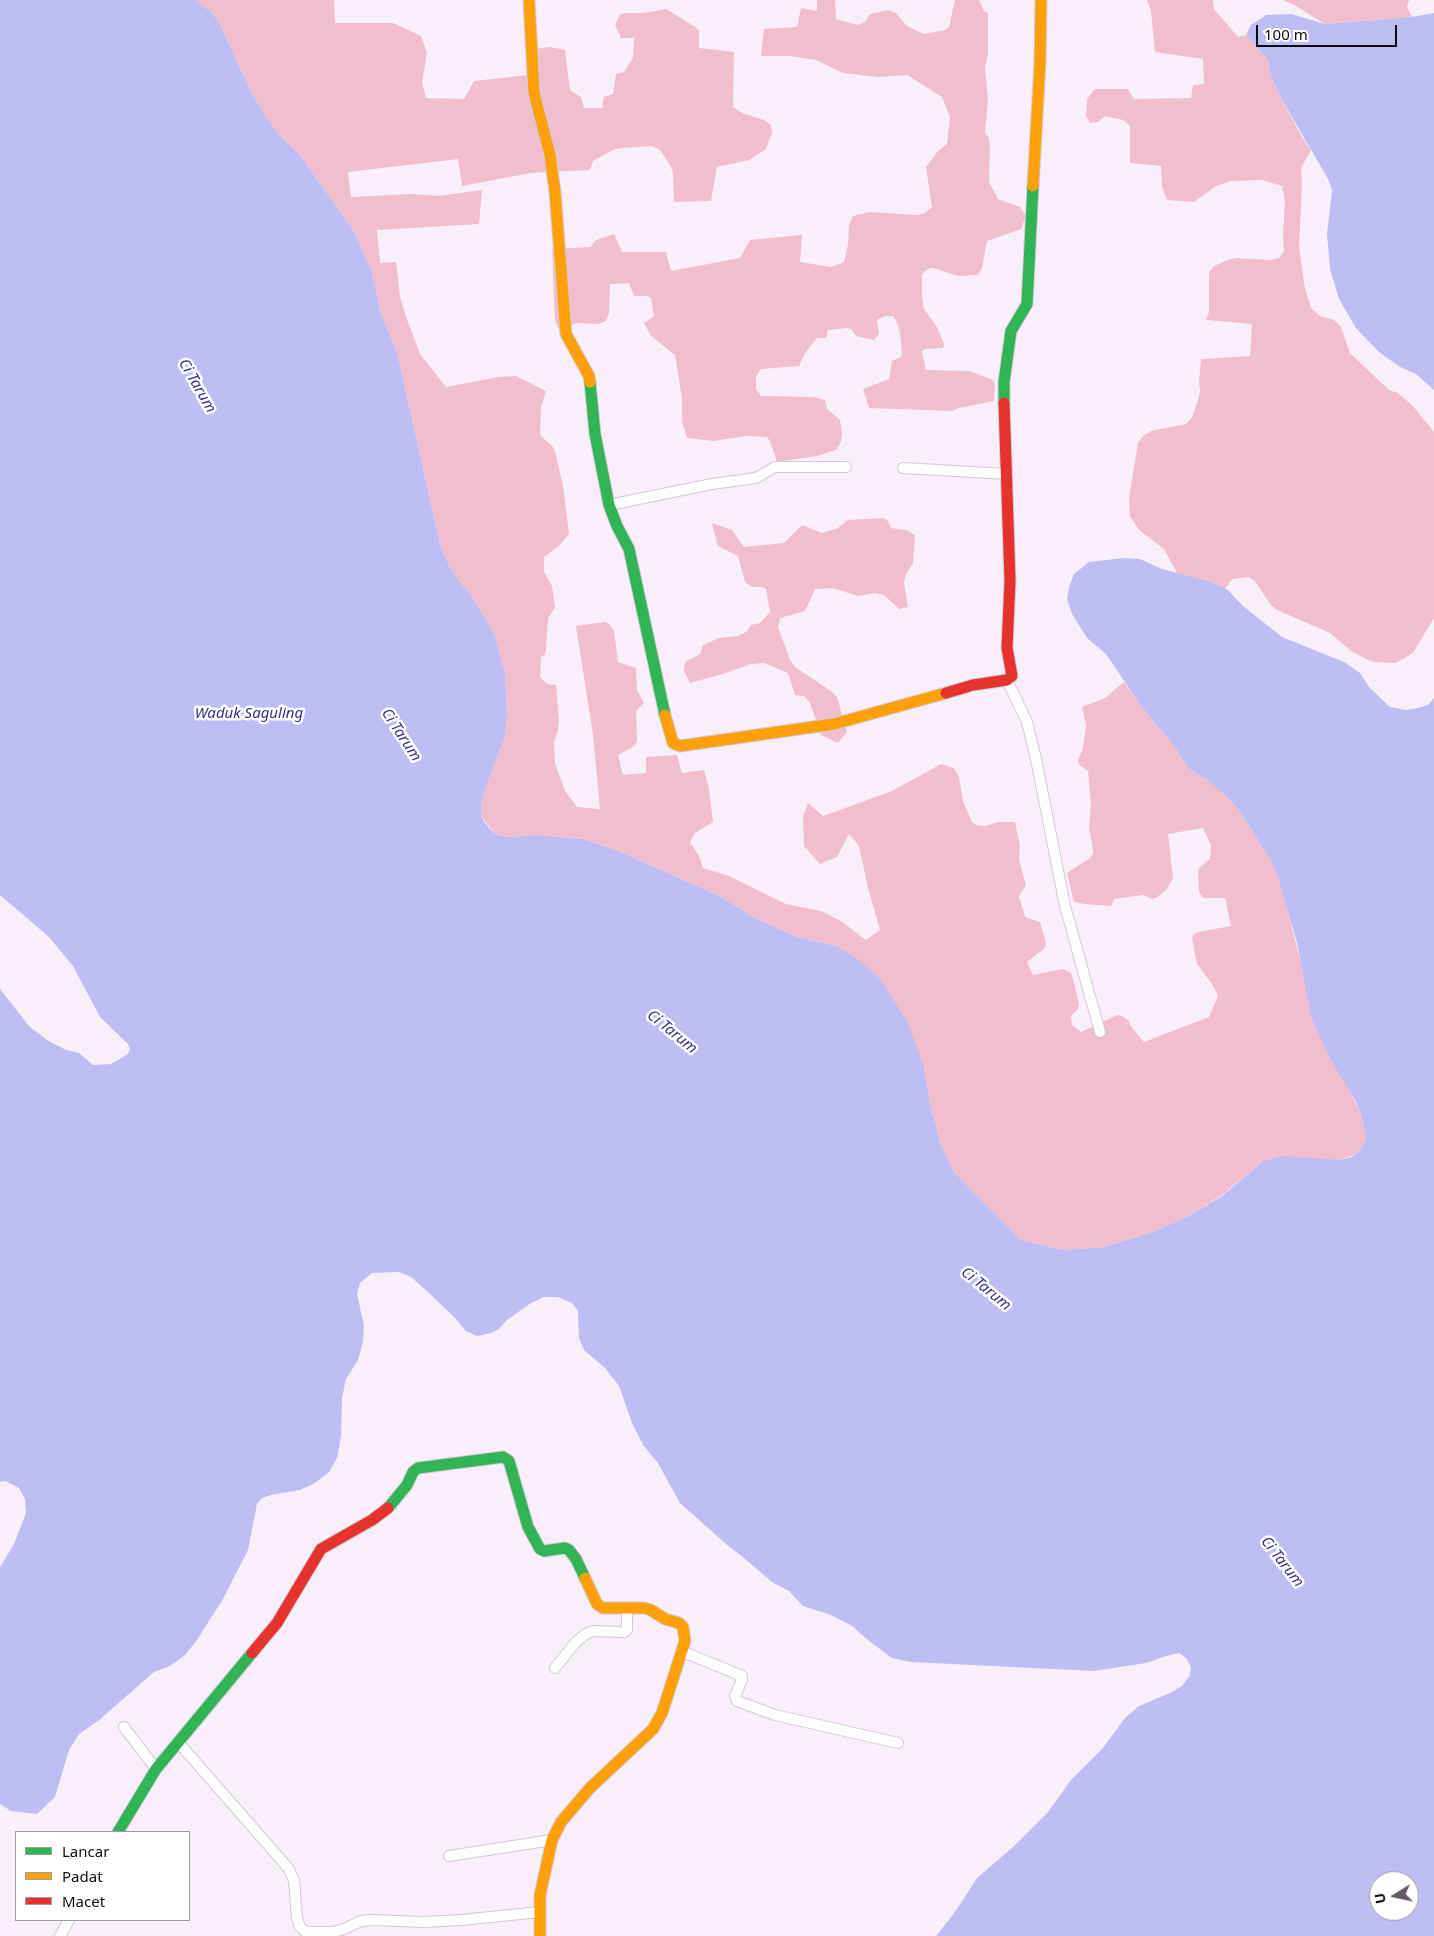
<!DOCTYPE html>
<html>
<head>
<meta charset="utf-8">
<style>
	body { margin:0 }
	#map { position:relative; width:1434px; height:1936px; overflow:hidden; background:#f9effa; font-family:"Noto Sans",sans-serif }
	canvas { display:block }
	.legend { position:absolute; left:15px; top:1831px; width:175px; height:90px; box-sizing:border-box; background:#fff; border:1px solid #9f9da0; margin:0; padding:6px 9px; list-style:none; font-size:15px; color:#100911 }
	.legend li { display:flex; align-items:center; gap:10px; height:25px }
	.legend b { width:25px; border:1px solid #9f9da0 }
	.north { position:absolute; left:1369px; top:1871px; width:50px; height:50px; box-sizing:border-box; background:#fff; border:1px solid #9f9da0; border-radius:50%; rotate:260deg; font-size:14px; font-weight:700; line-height:20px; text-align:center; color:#100911 }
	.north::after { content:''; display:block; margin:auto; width:18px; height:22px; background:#625a63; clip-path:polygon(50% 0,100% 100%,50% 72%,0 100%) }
	.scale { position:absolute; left:1256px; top:25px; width:141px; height:22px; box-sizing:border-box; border:2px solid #100911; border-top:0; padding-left:6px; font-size:15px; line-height:18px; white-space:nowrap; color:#100911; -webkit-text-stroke:4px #fff; paint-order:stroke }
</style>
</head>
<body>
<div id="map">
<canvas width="1434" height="1936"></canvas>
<ul class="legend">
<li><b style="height:6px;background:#30b455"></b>Lancar</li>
<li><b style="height:6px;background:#ff9f0a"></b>Padat</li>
<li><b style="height:6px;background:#e5322d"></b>Macet</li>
</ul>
<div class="north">U</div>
<div class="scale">100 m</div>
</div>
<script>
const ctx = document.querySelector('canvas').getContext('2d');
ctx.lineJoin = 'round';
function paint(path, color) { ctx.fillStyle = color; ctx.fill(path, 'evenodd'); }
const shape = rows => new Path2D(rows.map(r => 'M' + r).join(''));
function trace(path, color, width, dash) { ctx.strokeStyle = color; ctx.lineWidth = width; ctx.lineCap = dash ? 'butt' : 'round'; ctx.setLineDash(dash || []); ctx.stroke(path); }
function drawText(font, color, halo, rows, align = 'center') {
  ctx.font = font + ' "Noto Sans",sans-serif'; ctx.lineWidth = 5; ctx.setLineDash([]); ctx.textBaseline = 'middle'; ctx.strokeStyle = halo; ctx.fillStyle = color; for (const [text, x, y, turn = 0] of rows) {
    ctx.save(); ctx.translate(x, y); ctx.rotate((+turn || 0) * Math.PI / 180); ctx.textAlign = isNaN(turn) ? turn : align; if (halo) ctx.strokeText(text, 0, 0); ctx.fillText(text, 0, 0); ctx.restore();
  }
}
const forest = shape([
	[195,0,334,0,335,23,393,23,421,36,427,53,422,82,426,98,464,99,474,81,537,74,535,49,550,47,565,50,570,90,581,97,584,108,602,108,604,97,613,94,616,74,624,72,633,58,634,38,621,38,615,25,620,14,626,13,644,13,666,9,697,28,699,31,699,48,734,52,733,107,742,113,764,120,771,125,772,133,766,149,749,160,717,167,711,201,674,202,673,173,670,165,660,150,652,146,621,148,613,150,593,161,590,170,531,173,462,186,458,159,348,172,351,197,411,194,439,196,482,190,479,224,377,230,380,263,396,262,400,296,406,317,420,354,446,387,498,377,516,376,546,391,541,407,540,435,553,447,555,451,563,486,569,534,559,546,544,557,544,572,552,586,555,607,548,619,546,650,545,655,541,657,540,677,547,684,556,685,559,721,558,730,554,743,555,763,565,791,577,807,600,809,593,735,576,626,605,622,609,624,614,631,618,662,636,668,637,690,644,703,636,711,637,742,634,746,618,755,623,775,646,773,646,757,677,755,682,773,704,770,709,789,713,822,695,833,690,842,699,856,703,868,729,876,786,904,821,911,841,921,866,940,880,930,868,888,859,846,849,834,837,857,820,864,804,846,803,817,808,803,823,816,892,791,941,764,954,768,959,777,963,801,972,822,976,825,985,826,998,822,1015,822,1020,846,1019,860,1026,885,1019,896,1025,917,1040,922,1046,943,1045,948,1027,962,1033,975,1063,969,1071,973,1075,986,1079,1005,1078,1009,1071,1016,1072,1025,1081,1032,1117,1015,1122,1016,1129,1021,1130,1025,1144,1042,1209,1017,1218,996,1212,984,1197,964,1192,938,1194,934,1198,932,1231,926,1225,898,1203,898,1199,892,1198,873,1199,868,1210,859,1211,845,1203,828,1168,834,1173,878,1167,889,1156,898,1152,899,1143,895,1114,899,1111,906,1084,904,1075,902,1073,899,1067,873,1090,858,1093,854,1093,850,1089,828,1091,804,1088,771,1079,765,1078,760,1083,748,1086,725,1082,707,1105,698,1124,682,1141,706,1174,746,1189,769,1207,780,1227,797,1241,813,1269,858,1277,874,1285,900,1300,960,1329,1057,1345,1080,1361,1115,1366,1137,1362,1147,1352,1156,1339,1160,1262,1162,1222,1195,1187,1217,1150,1233,1104,1247,1063,1250,1021,1240,954,1172,941,1145,930,1104,924,1067,837,946,797,937,753,917,722,897,621,852,583,839,536,835,506,837,495,834,481,816,482,798,505,736,507,714,505,673,494,633,472,597,451,570,440,544,397,352,381,313,371,269,353,230,300,155,279,135,265,115,251,92,219,22,211,12],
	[817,0,835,0,836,19,857,25,865,22,870,14,888,10,896,13,907,26,924,34,945,30,949,27,955,0,979,0,984,11,988,13,988,53,985,68,988,100,985,133,988,136,990,145,989,182,998,199,1020,207,1026,216,1021,229,987,241,982,268,978,275,958,276,933,268,929,268,922,274,922,296,924,309,937,327,944,344,943,348,925,349,922,352,926,370,970,371,993,380,995,384,994,401,959,408,952,411,869,408,863,389,889,379,892,361,901,357,902,353,900,333,896,320,893,316,885,316,877,320,879,334,874,340,856,336,851,329,847,328,828,330,826,338,817,338,805,353,799,366,761,369,756,377,756,389,761,396,814,397,825,400,827,409,840,420,842,433,841,442,836,450,817,456,777,462,770,441,767,437,745,436,714,441,687,438,682,421,682,398,675,355,651,336,644,323,654,316,651,298,647,296,634,296,629,283,610,284,609,313,606,321,598,324,576,323,560,332,555,320,552,249,590,247,596,240,614,234,622,252,666,252,671,271,740,258,750,240,802,235,800,262,831,267,844,262,848,244,849,225,853,216,870,212,917,215,925,213,932,207,926,167,938,151,947,144,950,117,942,97,907,75,878,77,843,73,816,60,789,56,761,56,764,29,797,27,801,8,817,11],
	[1147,0,1213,0,1214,9,1238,37,1246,35,1268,60,1271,77,1281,98,1302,137,1311,150,1301,168,1302,184,1299,248,1305,288,1311,308,1320,316,1334,320,1341,327,1350,353,1389,390,1398,393,1413,406,1434,432,1434,618,1413,653,1396,663,1374,662,1366,659,1351,651,1330,633,1277,610,1270,604,1255,581,1249,577,1232,579,1225,589,1209,581,1177,573,1164,549,1139,530,1130,516,1129,498,1138,443,1143,436,1151,431,1186,424,1192,417,1198,400,1200,391,1199,382,1201,359,1250,356,1252,324,1206,320,1209,312,1209,273,1214,266,1228,260,1236,258,1270,260,1279,258,1284,251,1283,235,1285,202,1282,186,1262,180,1231,181,1216,186,1194,202,1167,200,1162,187,1161,166,1130,163,1130,126,1123,120,1105,116,1098,122,1090,123,1086,116,1087,99,1095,89,1128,89,1134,99,1191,98,1193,85,1204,84,1203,59,1155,52,1151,11],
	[1283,0,1409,0,1407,7,1412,17,1325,24,1296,6],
	[883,518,887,520,891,528,906,530,915,535,913,563,906,574,904,583,908,607,899,609,884,595,875,593,858,596,832,588,815,589,805,611,780,618,778,627,790,660,795,667,831,691,837,697,847,732,838,743,821,735,810,703,804,696,795,695,788,673,764,663,751,664,726,673,690,683,684,671,685,662,700,654,703,645,719,638,738,636,746,632,751,625,760,623,770,612,766,589,762,587,752,587,745,582,738,556,718,546,712,523,732,530,744,547,784,543,802,525,822,533,838,528,848,520]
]);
const water = shape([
	[0,0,195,0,211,12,219,22,251,92,265,115,279,135,300,155,353,230,371,269,381,313,397,352,440,544,451,570,472,597,494,633,505,673,507,714,505,736,482,798,481,816,485,823,495,834,506,837,536,835,583,839,621,852,722,897,753,917,797,937,837,946,860,961,881,980,908,1023,924,1067,930,1104,941,1145,954,1172,1021,1240,1063,1250,1104,1247,1150,1233,1187,1217,1222,1196,1262,1162,1283,1156,1339,1160,1352,1157,1362,1147,1366,1137,1361,1115,1355,1100,1329,1057,1311,1016,1297,943,1277,874,1269,858,1241,813,1227,797,1207,780,1189,769,1174,746,1141,706,1106,654,1087,638,1072,614,1067,599,1069,587,1074,574,1089,562,1124,558,1140,559,1162,569,1209,581,1228,590,1243,606,1282,637,1344,662,1360,673,1369,687,1390,707,1406,710,1418,708,1428,705,1434,698,1434,1936,936,1936,955,1912,977,1878,1013,1847,1048,1812,1071,1780,1103,1748,1125,1718,1139,1706,1170,1693,1182,1686,1190,1675,1191,1667,1186,1658,1179,1653,1166,1656,1146,1663,1094,1671,911,1662,892,1658,869,1641,852,1626,831,1615,803,1606,789,1591,772,1582,744,1558,726,1544,680,1503,658,1463,643,1445,632,1423,619,1386,605,1368,584,1350,579,1338,578,1311,572,1303,558,1297,544,1297,531,1303,521,1310,506,1321,499,1329,491,1333,477,1336,466,1331,456,1319,429,1293,411,1277,399,1272,372,1273,360,1283,357,1294,364,1325,363,1342,358,1360,346,1379,342,1398,341,1437,337,1458,329,1472,315,1483,300,1490,271,1495,262,1498,257,1504,248,1550,223,1599,195,1643,184,1656,170,1666,154,1672,98,1721,79,1734,69,1750,55,1797,37,1814,11,1811,0,1804,0,1567,14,1544,26,1513,25,1499,19,1488,5,1481,0,1482,0,989,29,1026,47,1040,66,1050,79,1053,93,1065,111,1064,128,1054,130,1049,128,1044,100,1017,73,966,49,937,0,895],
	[1379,1881,1409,1881,1409,1911,1379,1911],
	[1434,13,1434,390,1416,374,1400,367,1379,352,1356,328,1339,299,1330,269,1327,234,1332,190,1328,179,1281,98,1271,77,1268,60,1246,35,1251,25,1266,15,1291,14,1325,24,1412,17]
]);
const street = shape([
	[903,468,1007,474],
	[609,505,712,484,756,478,775,467,846,467],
	[1007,680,1027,722,1036,759,1065,906,1100,1032],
	[681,1651,742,1676,742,1680,735,1696,737,1701,775,1715,898,1743],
	[555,1668,576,1642,586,1634,593,1631,624,1632,627,1630,627,1608],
	[124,1727,156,1769],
	[178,1742,289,1869,294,1881,297,1918,300,1927,306,1932,333,1932,344,1929,361,1921,372,1920,424,1922,461,1920,540,1912],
	[449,1856,552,1840],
	[60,1936,69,1920]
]);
const fast = shape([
	[590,382,595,434,609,505,617,526,629,549,665,715],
	[1004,403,1004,382,1011,331,1027,304,1033,186],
	[388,1508,407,1485,413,1472,418,1468,503,1457,509,1461,528,1527,540,1549,544,1551,565,1548,569,1550,576,1559,585,1578],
	[118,1832,156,1769,252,1653]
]);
const slow = shape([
	[529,0,534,93,550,155,555,192,566,334,589,376,590,382],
	[1033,186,1040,63,1041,0],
	[665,715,673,743,680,746,834,724,946,693],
	[540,1936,540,1895,552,1840,561,1822,590,1788,653,1729,662,1713,685,1641,683,1627,679,1623,665,1619,651,1610,644,1608,603,1608,597,1604,585,1578]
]);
const jam = shape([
	[946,693,973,685,1007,680,1012,676,1007,648,1010,581,1004,403],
	[252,1653,277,1623,321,1549,372,1520,388,1508]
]);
const waterNames = [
	["Ci Tarum",197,386,60],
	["Waduk Saguling",249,714],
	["Ci Tarum",401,735,57],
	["Ci Tarum",672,1032,39],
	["Ci Tarum",986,1289,39],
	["Ci Tarum",1282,1562,52]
];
paint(forest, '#f1bece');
paint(water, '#bfbef4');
trace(street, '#d2cad4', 12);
trace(fast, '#d2cad4', 13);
trace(slow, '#d2cad4', 13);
trace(jam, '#d2cad4', 13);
trace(street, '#fefdfe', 10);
trace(fast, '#30b455', 11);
trace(slow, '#ff9f0a', 11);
trace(jam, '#e5322d', 11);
drawText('italic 15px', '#373082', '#fff', waterNames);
</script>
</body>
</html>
